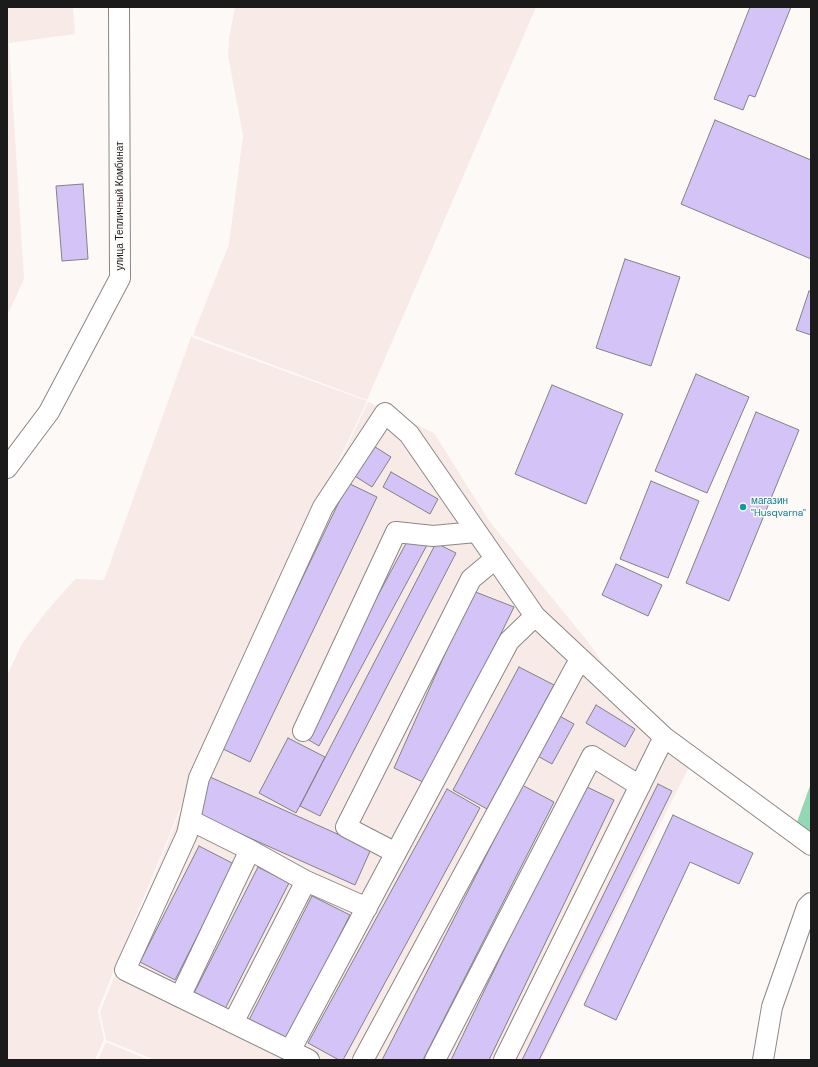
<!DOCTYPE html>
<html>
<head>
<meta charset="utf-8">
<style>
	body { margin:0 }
	#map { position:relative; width:818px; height:1067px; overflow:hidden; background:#fdf9f7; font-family:"DM Sans",sans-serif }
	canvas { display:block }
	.frame { position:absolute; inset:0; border:8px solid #1c1b1b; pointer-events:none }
</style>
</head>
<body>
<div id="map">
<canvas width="818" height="1067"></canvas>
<div class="frame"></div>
</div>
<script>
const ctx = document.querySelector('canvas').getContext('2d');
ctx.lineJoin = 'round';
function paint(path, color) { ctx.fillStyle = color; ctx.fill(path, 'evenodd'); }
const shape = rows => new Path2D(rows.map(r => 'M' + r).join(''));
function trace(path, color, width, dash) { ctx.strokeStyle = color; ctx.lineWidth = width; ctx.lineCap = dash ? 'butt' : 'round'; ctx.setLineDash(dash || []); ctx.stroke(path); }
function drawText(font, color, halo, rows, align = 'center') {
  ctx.font = font + ' "DM Sans",sans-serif'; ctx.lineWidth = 3; ctx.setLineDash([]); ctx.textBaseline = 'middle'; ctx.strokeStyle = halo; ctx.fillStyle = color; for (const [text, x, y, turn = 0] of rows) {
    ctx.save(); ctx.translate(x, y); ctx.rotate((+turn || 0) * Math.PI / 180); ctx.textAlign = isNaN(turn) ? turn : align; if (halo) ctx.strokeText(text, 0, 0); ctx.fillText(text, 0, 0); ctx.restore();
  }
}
const built = shape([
	[7,7,73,7,75,34,9,43,24,279,7,316],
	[235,7,536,7,367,400,193,335,229,244,243,136,228,55,229,38],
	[191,337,367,401,219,714,112,975,98,1011,104,1039,95,1060,7,1060,7,675,23,642,46,612,75,579,104,580],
	[368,402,434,433,490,522,589,643,617,684,696,753,541,1060,155,1060,106,1040,100,1012,219,715],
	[106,1042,149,1060,98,1060]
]);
const green = shape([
	[811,783,811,833,797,822]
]);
const building = shape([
	[750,7,791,7,755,97,749,95,743,110,714,99,750,7],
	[715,120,811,160,811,259,681,204,715,120],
	[83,184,88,259,62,261,56,186,83,184],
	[625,259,680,277,651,366,596,348,625,259],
	[809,291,811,292,811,335,796,330,809,291],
	[696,374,749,397,707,493,655,471,696,374],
	[552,385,623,414,586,504,515,474,552,385],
	[756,412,799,430,729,601,686,583,756,412],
	[369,443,391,457,372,487,350,473,369,443],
	[391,472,438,499,430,514,383,487,391,472],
	[651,481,699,501,668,578,620,559,651,481],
	[348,483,377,497,250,762,221,748,348,483],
	[410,536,427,545,319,746,302,736,410,536],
	[436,543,456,553,320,816,300,806,436,543],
	[616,564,662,585,648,616,602,595,616,564],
	[473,591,514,607,427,784,394,768,473,591],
	[519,667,554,685,487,809,453,790,519,667],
	[596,705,635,729,625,747,586,723,596,705],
	[556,714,574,724,552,764,534,754,556,714],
	[288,738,325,757,296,813,259,793,288,738],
	[210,777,371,849,355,885,194,813,210,777],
	[658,784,672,791,539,1060,522,1060,658,784],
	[522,785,554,802,423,1060,382,1060,522,785],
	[583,785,614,800,489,1060,451,1060,583,785],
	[447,789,480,808,343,1060,339,1060,308,1043,447,789],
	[673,815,753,853,739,884,690,862,616,1020,584,1005,673,815],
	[199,846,234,864,175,980,140,962,199,846],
	[258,867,289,883,225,1009,194,993,258,867],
	[312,896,350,915,286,1042,248,1022,312,896]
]);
const minor = shape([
	[7,468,49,412,120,278,119,7],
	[303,731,396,532,433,536,476,532],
	[190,820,250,850],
	[396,853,346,827,471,579,495,559],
	[180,997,250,850,306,881],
	[233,1023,306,881,367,908],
	[290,1051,509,641,535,616],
	[309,1060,125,970,187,834,199,778,323,507,385,413,409,434,535,616,664,737,811,845],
	[363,1060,580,659],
	[435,1060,592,756,640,786],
	[504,1060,664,737],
	[763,1060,772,1007,807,907,811,903]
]);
const markers = [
	[743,507,4,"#0f9aa8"]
];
const streetNames = [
	["улица Тепличный Комбинат",120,206,-90]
];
const cultureNames = [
	["магазин",751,501],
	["\"Husqvarna\"",751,513]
];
paint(built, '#f8ebe7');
paint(green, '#91d8b5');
paint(building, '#d3c3f6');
trace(building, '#838285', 1);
trace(minor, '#8b8786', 22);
trace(minor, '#fff', 20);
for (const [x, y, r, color] of markers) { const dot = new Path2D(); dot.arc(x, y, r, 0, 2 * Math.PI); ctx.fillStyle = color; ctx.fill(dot); trace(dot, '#fdf9f7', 1.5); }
drawText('10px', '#1c1b1b', '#fdf9f7', streetNames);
drawText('10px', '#0d838f', '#fdf9f7', cultureNames, 'left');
</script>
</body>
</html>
